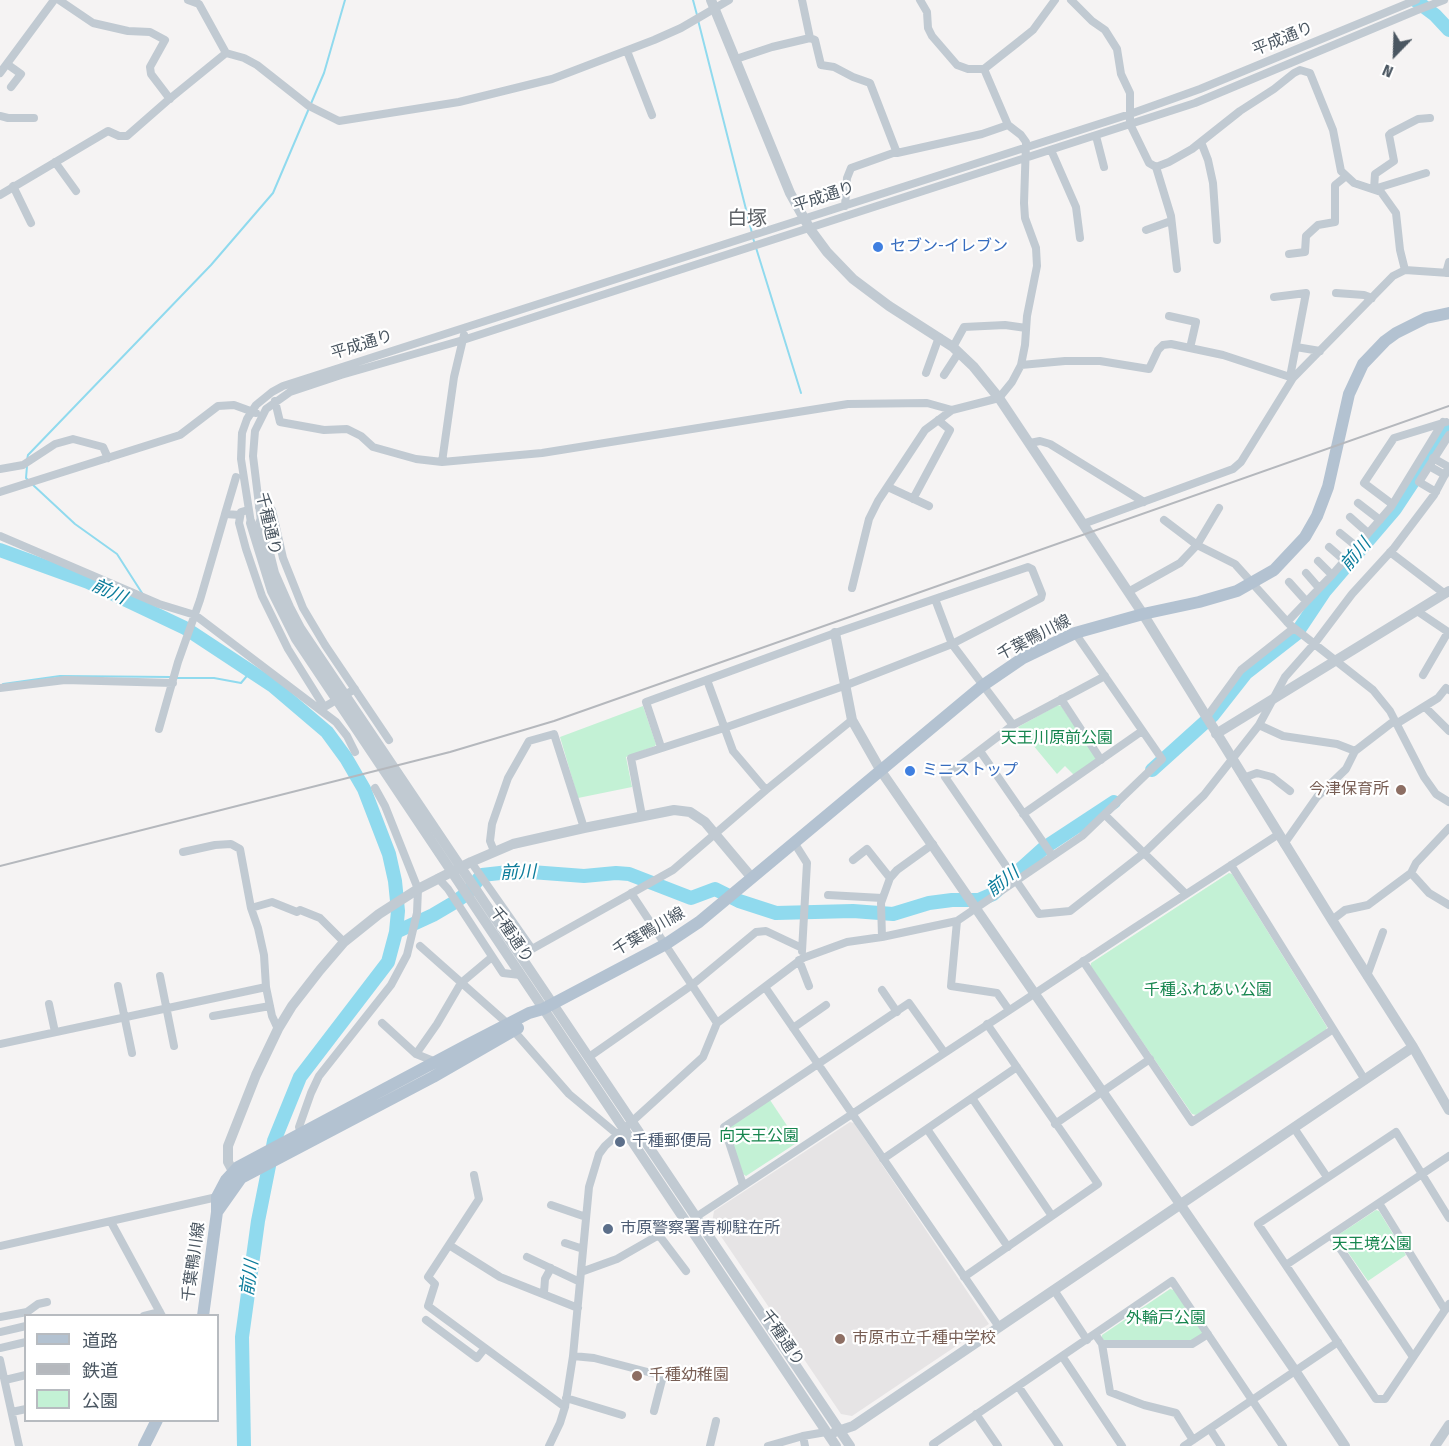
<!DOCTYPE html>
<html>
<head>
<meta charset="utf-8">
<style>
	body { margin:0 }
	#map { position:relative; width:1449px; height:1446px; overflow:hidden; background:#f5f3f3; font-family:"Fira Sans Condensed","Noto Sans JP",sans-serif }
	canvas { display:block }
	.legend { position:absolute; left:24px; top:1314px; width:195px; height:108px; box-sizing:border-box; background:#fff; border:2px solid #b7bbc0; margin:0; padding:8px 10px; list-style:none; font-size:18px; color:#4a5661 }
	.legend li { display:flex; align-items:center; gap:12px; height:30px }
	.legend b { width:30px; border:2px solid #b7bbc0 }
	.north { position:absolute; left:1365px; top:24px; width:60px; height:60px; -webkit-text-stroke:4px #fff; paint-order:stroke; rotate:203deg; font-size:16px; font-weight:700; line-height:24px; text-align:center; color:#4a5661 }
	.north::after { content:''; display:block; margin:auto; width:21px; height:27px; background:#4a5661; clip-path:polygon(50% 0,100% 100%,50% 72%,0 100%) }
</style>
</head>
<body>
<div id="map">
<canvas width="1449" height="1446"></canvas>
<ul class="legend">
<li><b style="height:8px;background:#b3c2d1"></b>道路</li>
<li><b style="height:8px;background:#b5b8bd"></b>鉄道</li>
<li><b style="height:16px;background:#c3f1d5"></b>公園</li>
</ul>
<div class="north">N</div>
</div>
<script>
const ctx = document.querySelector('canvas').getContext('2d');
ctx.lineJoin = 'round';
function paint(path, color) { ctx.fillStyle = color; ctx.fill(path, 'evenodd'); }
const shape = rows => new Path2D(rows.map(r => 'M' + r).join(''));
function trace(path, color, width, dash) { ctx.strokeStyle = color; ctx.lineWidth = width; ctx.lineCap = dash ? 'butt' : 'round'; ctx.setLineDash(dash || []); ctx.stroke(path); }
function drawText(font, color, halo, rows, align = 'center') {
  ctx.font = font + ' "Fira Sans Condensed","Noto Sans JP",sans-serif'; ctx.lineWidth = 4.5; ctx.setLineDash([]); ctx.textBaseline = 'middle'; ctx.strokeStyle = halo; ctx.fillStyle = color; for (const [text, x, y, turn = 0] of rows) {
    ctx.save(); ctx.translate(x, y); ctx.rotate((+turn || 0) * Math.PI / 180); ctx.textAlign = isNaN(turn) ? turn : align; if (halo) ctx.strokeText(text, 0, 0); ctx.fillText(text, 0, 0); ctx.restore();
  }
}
const education = shape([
	[850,1122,854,1123,989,1324,852,1416,841,1414,712,1223,714,1211]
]);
const green = shape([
	[1058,705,1061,706,1096,757,1095,761,1074,775,1065,766,1057,774,1018,727],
	[643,706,656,744,655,746,626,757,632,787,578,798,560,737],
	[1229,873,1232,874,1327,1027,1326,1030,1196,1115,1192,1114,1091,967,1091,963],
	[770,1100,798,1142,746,1176,743,1174,728,1130,729,1127],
	[1376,1210,1379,1211,1406,1255,1368,1281,1338,1238,1338,1235],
	[1170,1289,1174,1290,1203,1332,1201,1336,1191,1342,1106,1342,1102,1338,1102,1335]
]);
const stream = shape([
	[693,0,697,15],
	[698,20,752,233],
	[753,238,801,393],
	[27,460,28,455,211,265,273,193,324,73,345,0],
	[27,466,26,478,28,480],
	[32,484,75,524,117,554,142,593],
	[148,602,156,614],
	[176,678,214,678,241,683,251,671],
	[3,684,60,676,170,677]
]);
const river = shape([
	[1415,0,1435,15,1449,30],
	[0,550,88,582,185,628,273,686,327,732,346,758,364,789,389,854,395,881,398,911,396,932,388,962,300,1077,274,1141,258,1221,242,1337,244,1446],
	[1152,770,1213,715,1246,673,1296,634,1324,592,1395,509,1449,427],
	[396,932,433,915,455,902,466,894,482,875,518,871,584,876,616,873,629,874,691,898,715,889,739,901,776,913,853,911,893,914,929,903,952,900,979,900,993,894,1044,848,1114,802]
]);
const minor = shape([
	[59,0,93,23,128,31,150,32,165,40,150,67,151,74,170,99],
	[188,0,199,4,226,53],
	[802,0,810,38,815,40,821,65,834,67,853,77,870,83,897,153,982,134,1008,125],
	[920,0,927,12,928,28,932,36,957,65,968,69,984,69,1017,43,1033,30,1055,0],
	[1071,0,1092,21,1105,30,1117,49,1121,74,1130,93,1130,124,1149,163,1156,167,1169,162,1192,149,1240,111,1274,89,1294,73,1300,70,1310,73,1333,130,1341,171,1354,183,1381,192,1396,213,1400,250,1405,270],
	[627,51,652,115],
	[736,59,772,47,810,38],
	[7,64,21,74,11,87],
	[0,73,54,0],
	[0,116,8,118,34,118],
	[1096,136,1104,167],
	[1201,142,1208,160,1213,183,1217,240],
	[1051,150,1076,207,1080,238],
	[55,162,76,191],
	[1156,167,1171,216,1177,269],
	[1426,173,1374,189,1375,174,1394,161,1389,135,1391,133,1418,119,1430,118],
	[13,186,31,223],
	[0,195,108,131,119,136,127,136,167,101,226,53,244,58,257,65,309,106,339,121,459,102,552,79,654,40,681,28,729,0],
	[845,206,847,178,851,168,896,152],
	[1146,230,1171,221],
	[1289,254,1305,252,1306,236,1318,225,1335,222,1335,185,1345,177],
	[1446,273,1449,262],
	[1336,293,1364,295,1372,298],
	[1274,297,1306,293,1290,377],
	[1169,316,1196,322,1190,348],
	[953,347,964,327,1005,325,1026,328],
	[1296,347,1320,351],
	[1021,365,1065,361,1100,361,1149,369,1158,350,1163,345,1171,344,1223,355,1293,378],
	[926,373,939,337],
	[944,375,959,352],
	[275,401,280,422,324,430,347,429,361,436,373,447,416,459,442,462,542,453,848,404,927,403,952,410],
	[1030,443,1040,441,1050,444,1144,502],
	[1433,458,1449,467],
	[442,462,454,377,464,335],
	[1429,466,1445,475],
	[0,469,23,465,55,444,73,439,103,447,108,458],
	[888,487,929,506],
	[0,492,180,435,218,406,234,405,256,413],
	[1436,492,1419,482,1449,435],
	[913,499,950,430,938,420],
	[1358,503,1380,520],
	[1392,504,1364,483,1394,438,1446,422],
	[259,507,272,510,283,558,303,608,325,645,389,740],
	[248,510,241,512,239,523,246,549,262,596,288,649,323,705,326,706,355,689],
	[225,514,236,477],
	[1350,517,1368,533],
	[1164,520,1197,545,1235,564,1289,624,1373,690,1390,711,1424,777,1436,794,1449,802],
	[261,521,253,456,255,431,266,409,290,392,341,375,463,340,1195,103,1415,11,1444,0],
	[251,523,241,459,242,433,247,419,256,405,272,392,283,386,1130,114,1200,89,1416,0],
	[1083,524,1233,469,1241,462,1293,378,1393,276,1405,270,1449,273],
	[1340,533,1356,546],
	[0,536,159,604,195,615,336,722,347,736,355,752],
	[1329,547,1344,560],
	[1390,552,1445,594],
	[1318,561,1332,575],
	[1306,573,1319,588],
	[1289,582,1306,601],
	[852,588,869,519,878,501,925,430,952,410,999,398,1012,382,1021,365,1025,345,1027,316,1037,266,1036,248,1025,218,1024,203,1026,142,1021,135,1008,125,984,69],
	[1128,592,1180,563,1197,545,1219,508],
	[935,599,952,644,1013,725],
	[1417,611,1448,632,1423,675],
	[1287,622,1332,575,1391,507,1443,422],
	[1105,676,1013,725,945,777,1039,914,1070,911,1144,853,1204,795,1259,725,1285,677,1315,643,1352,594,1394,548,1434,495,1449,467],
	[707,680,733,751,766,790],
	[0,688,65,680,173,683],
	[1061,699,1101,760],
	[1425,707,1449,731],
	[1206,718,1241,670,1294,628],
	[1396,724,1438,698,1446,688,1449,690],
	[1259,725,1283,736,1337,744,1355,751],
	[159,729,178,662,200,600,225,514,240,515],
	[980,751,1052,855],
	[1243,778,1257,773,1272,777,1290,791],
	[1023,814,1142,731],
	[1105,815,1186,894],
	[642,816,631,758,724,728,844,686,952,644,1041,598,1042,594,1032,569,1028,567,835,633,646,702,661,747],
	[1449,828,1416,863,1411,873,1429,893,1449,905],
	[795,844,807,863,802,951],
	[1284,844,1317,797,1346,769,1355,751,1394,721],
	[494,851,490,841,492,824,508,778,529,741,554,734,584,828],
	[183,852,215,845,231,844,240,849,251,908,258,928,264,955,266,987,272,1016,278,1029],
	[853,860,867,849,890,878],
	[471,862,532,949,673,870,766,790,852,720],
	[1231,865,1365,1080],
	[438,878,448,889,503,973,520,975],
	[631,893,717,1023],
	[828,895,882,898],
	[251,908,272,902,297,912,300,910,320,918,344,942],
	[1332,920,1345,910,1368,905,1411,873],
	[957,921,951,986,997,993,1009,1010],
	[882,937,881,903,890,878,897,870,933,844],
	[420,946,508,1024],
	[799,960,809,986],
	[1083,961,1192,1122,1332,1030],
	[160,976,174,1046],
	[1367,976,1383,932],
	[118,986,132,1053],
	[765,987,999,1327],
	[882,990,897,1012],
	[49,1004,55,1032],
	[213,1016,270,1006],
	[382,1023,416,1054,436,1062],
	[793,1028,826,1005],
	[513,1030,569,1094,617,1134],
	[0,1044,266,987],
	[416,1054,437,1024,461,983,492,957],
	[589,1057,692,985,756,932,766,931,802,948],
	[972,1098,1052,1216],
	[1055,1124,1150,1059],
	[1294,1128,1327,1177],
	[927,1129,1008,1247],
	[301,1134,299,1127,311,1093,319,1076,391,985,407,955,417,913,418,889,385,806,375,788],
	[883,1159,1017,1067],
	[474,1175,479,1199,428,1277,435,1284,428,1306,565,1407],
	[743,1185,724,1127,909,1003,944,1052],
	[1379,1203,1445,1310],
	[551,1205,586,1217],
	[696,1217,1134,928,1279,834],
	[1449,1218,1396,1132,1258,1224,1376,1399,1385,1399,1449,1304],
	[111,1222,162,1316],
	[658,1234,686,1271],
	[1331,1235,1413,1357],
	[565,1243,583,1249],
	[449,1245,500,1277,578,1308],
	[0,1246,217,1197],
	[527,1257,580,1282],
	[1286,1265,1449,1156],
	[581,1272,617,1259,685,1220],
	[964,1277,1098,1184,987,1024],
	[1054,1290,1087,1340],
	[544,1293,545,1279,551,1268],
	[144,1316,160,1312],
	[0,1317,27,1312,38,1304,47,1302],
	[426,1320,477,1358,485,1348],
	[0,1332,26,1326],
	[1095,1334,1102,1344,1110,1392,1144,1405,1176,1413,1193,1440],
	[1102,1344,1192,1344,1208,1334],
	[0,1348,26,1342],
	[573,1356,594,1358,663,1376,654,1411],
	[1062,1356,1122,1446],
	[0,1360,19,1446],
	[5,1380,26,1375],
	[1018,1386,1059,1446],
	[566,1398,622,1415],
	[12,1412,26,1409],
	[976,1414,998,1446],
	[1210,1429,1221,1446],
	[803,1436,805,1446],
	[549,1446,560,1423,565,1407,573,1356,589,1187,599,1154,605,1146,703,1057,717,1023,803,958,847,942,882,937,957,921,1082,836,1162,759,1075,633],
	[710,1446,716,1421],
	[768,1446,803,1436,826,1432],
	[934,1446,933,1444,1172,1281,1283,1446],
	[1184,1446,1338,1342]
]);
const tertiary = shape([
	[711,0,790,193,810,229,827,252,853,279,889,306,953,347,973,366,999,398,1143,614,1332,920,1413,1047,1449,1110],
	[261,521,274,573,289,607,300,628,850,1446],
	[251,523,272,591,296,639,836,1446],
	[835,633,852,720,881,771,1296,1372,1345,1446],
	[1216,734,1449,591],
	[236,1177,228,1162,228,1146,256,1075,278,1029,292,1006,320,970,344,942,379,914,418,889,471,862,513,844,584,828,674,810,690,812,705,822,752,878],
	[835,1432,853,1426,1413,1047],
	[1435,1446,1449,1425]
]);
const primary = shape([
	[217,1212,241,1178,433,1077,518,1028],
	[203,1316,217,1212,217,1197,226,1180,238,1167,467,1045,529,1013,543,1009,666,944,699,922,982,686,1023,658,1075,633,1143,614,1199,602,1237,591,1274,570,1305,537,1317,516,1328,487,1349,394,1363,364,1385,341,1396,333,1426,318,1449,313],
	[144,1446,157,1420]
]);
const rail = shape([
	[0,866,450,752,554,721,1449,406]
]);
const markers = [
	[878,247,6,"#3f7fe0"],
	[910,771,6,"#3f7fe0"],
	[1401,790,6,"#8d6e63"],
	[620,1142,6,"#5c6f8a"],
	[608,1229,6,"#5c6f8a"],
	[840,1339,6,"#8d6e63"],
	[637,1376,6,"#8d6e63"]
];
const streetNames = [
	["平成通り",1283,39,-22],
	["平成通り",824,197,-18],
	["平成通り",362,345,-17],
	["千種通り",268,524,77],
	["千葉鴨川線",1034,638,-27],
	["千葉鴨川線",649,932,-30],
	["千種通り",511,935,56],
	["千葉鴨川線",194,1262,-82],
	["千種通り",782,1338,56]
];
const shopNames = [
	["セブン-イレブン",890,247],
	["ミニストップ",922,771]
];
const parkNames = [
	["天王川原前公園",1057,739],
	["千種ふれあい公園",1208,991],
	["向天王公園",759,1137],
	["天王境公園",1372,1245],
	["外輪戸公園",1166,1319]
];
const educationNames = [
	["今津保育所",1389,790,"right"],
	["市原市立千種中学校",852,1339],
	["千種幼稚園",649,1376]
];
const serviceNames = [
	["千種郵便局",632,1142],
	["市原警察署青柳駐在所",620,1229]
];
const waterNames = [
	["前川",1356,555,-50],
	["前川",109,592,25],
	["前川",518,873,-2],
	["前川",1003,882,-38],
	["前川",250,1278,-82]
];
const quarterNames = [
	["白塚",747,219]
];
paint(education, '#e6e4e5');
paint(green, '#c3f1d5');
trace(stream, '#90daee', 2);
trace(river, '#90daee', 14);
trace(minor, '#c1cad2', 8);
trace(tertiary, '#c1cad2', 10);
trace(primary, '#b3c2d1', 12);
trace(rail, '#b5b8bd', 2);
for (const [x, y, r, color] of markers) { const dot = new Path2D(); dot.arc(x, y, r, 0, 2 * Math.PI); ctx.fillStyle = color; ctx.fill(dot); trace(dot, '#fff', 2); }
drawText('16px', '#4a5661', '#fff', streetNames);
drawText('16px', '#366cbe', '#fff', shopNames, 'left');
drawText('16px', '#17864f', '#fff', parkNames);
drawText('16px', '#785e54', '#fff', educationNames, 'left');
drawText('16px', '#4e5e75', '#fff', serviceNames, 'left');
drawText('italic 18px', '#0c7c9b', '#fff', waterNames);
drawText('20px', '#5f6368', '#fff', quarterNames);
</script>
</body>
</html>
